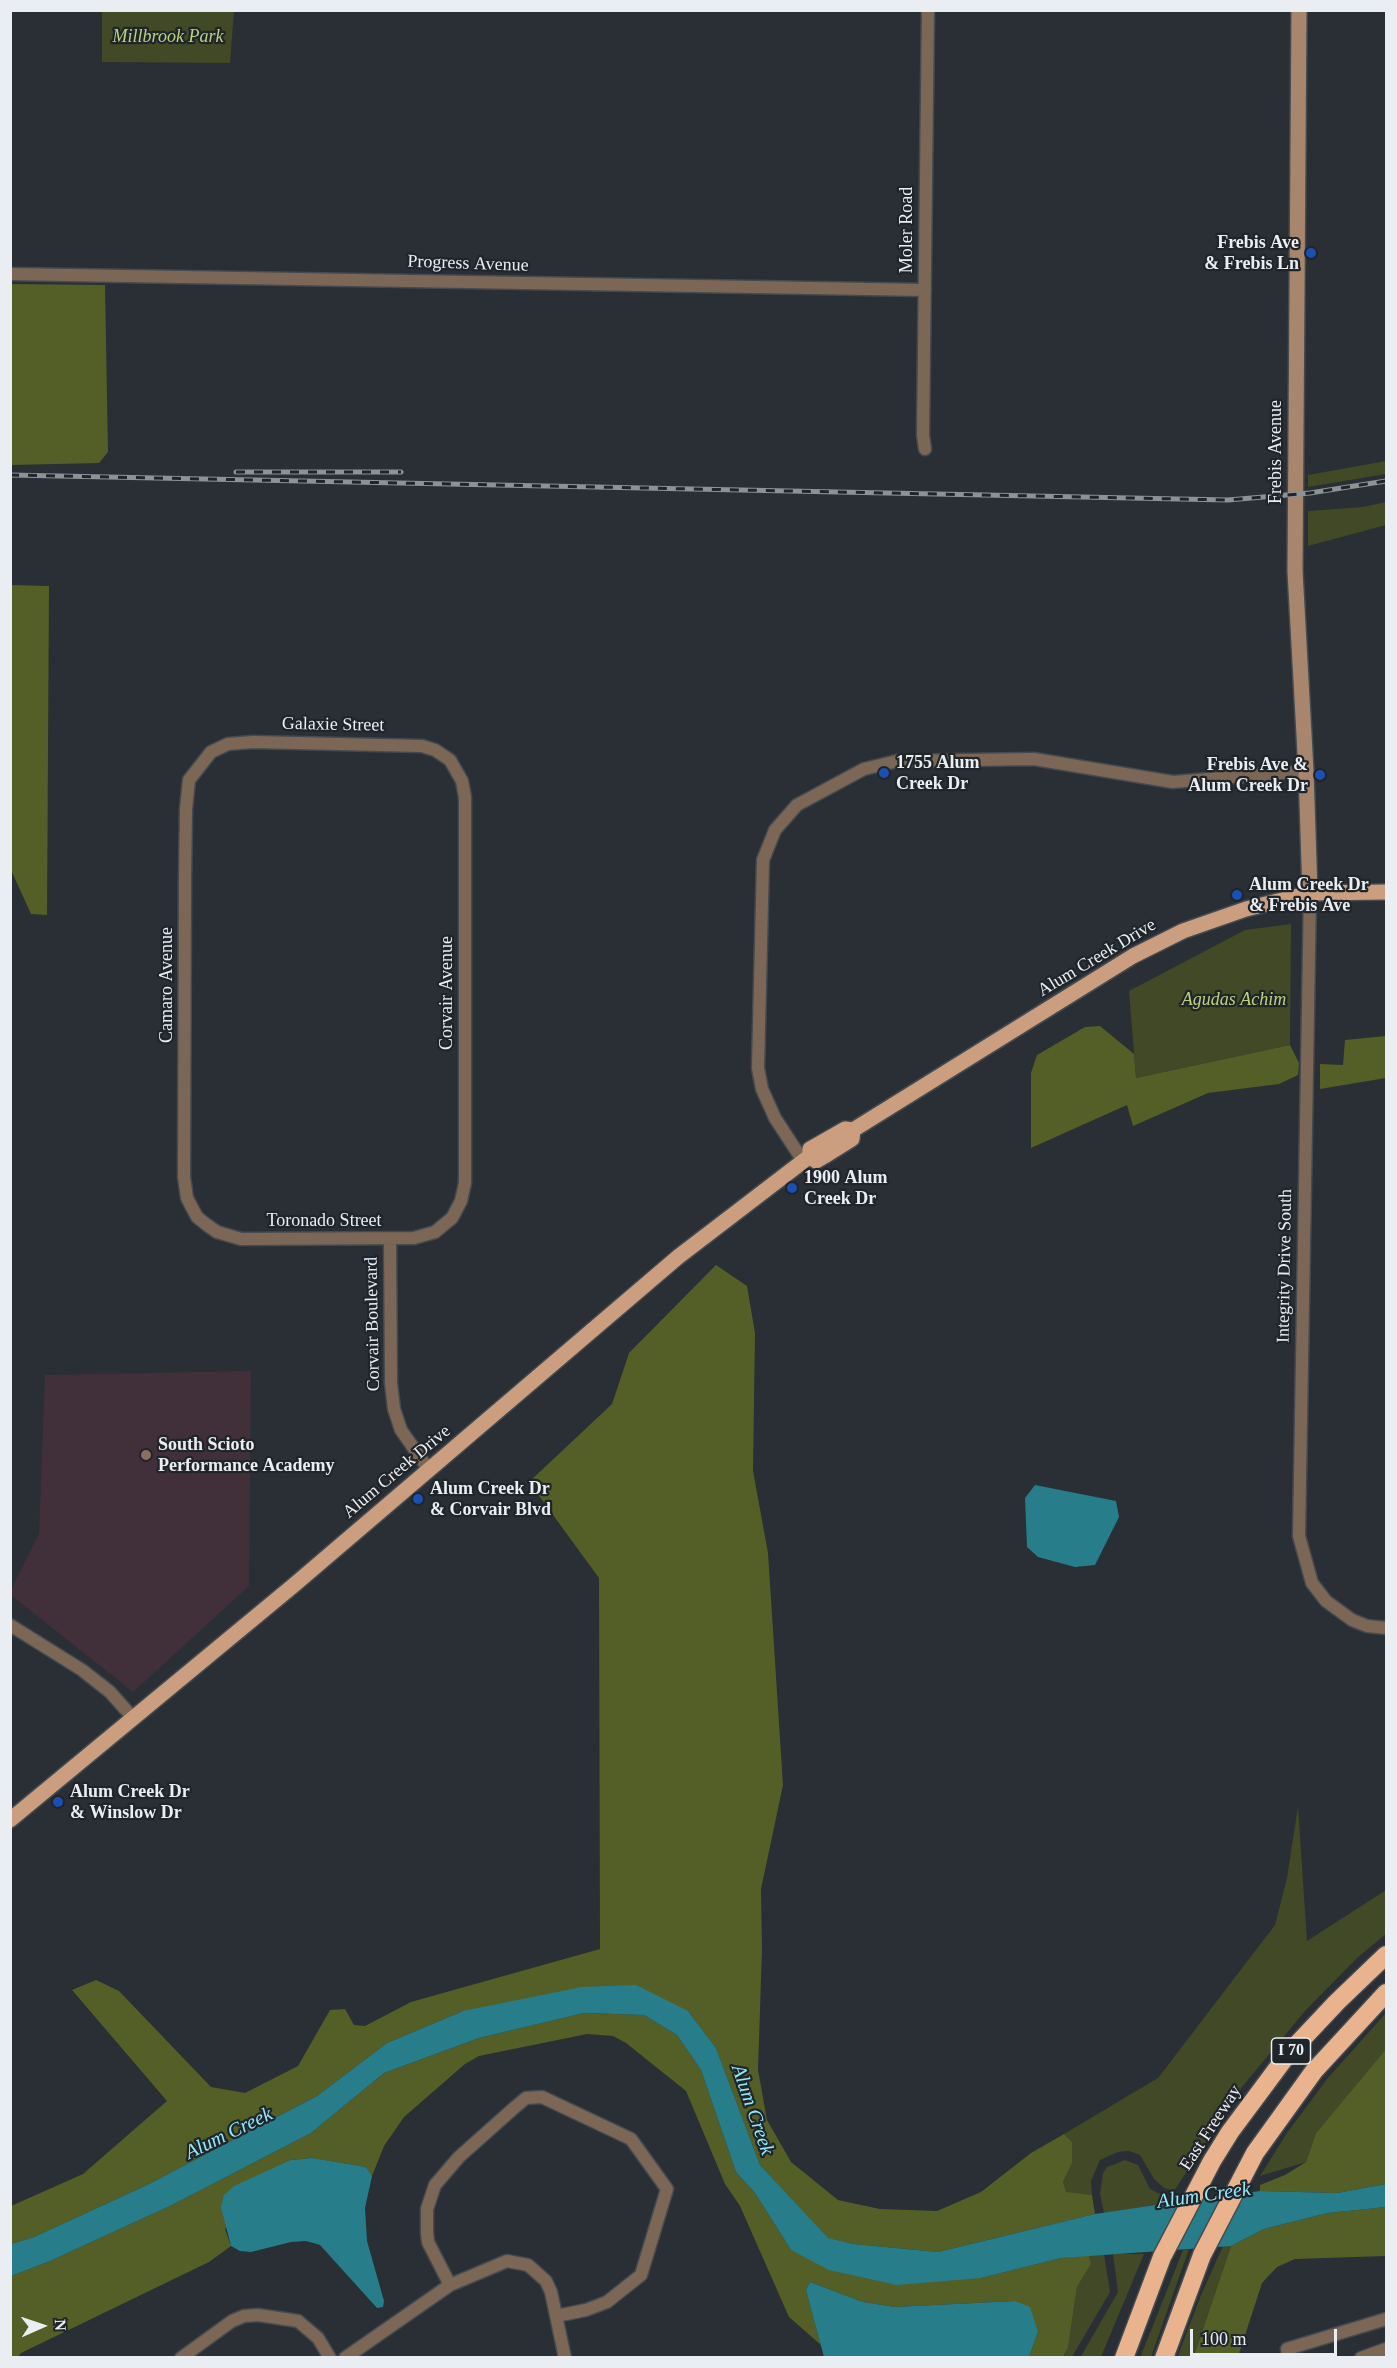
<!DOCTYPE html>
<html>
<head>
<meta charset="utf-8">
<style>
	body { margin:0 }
	#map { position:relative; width:1397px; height:2368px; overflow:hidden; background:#292f34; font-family:Georgia,serif }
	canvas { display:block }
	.frame { position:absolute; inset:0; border:12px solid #eaeef2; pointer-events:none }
	.north { position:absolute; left:12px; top:2296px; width:60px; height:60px; -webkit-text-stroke:4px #20252a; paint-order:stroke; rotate:87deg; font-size:16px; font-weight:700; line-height:24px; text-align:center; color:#eaeef2 }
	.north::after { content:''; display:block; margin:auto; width:21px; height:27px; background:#eaeef2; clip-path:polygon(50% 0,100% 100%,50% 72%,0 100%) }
	.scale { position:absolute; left:1190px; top:2329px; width:147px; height:27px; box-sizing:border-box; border:3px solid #eaeef2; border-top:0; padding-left:8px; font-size:18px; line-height:21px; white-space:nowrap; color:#eaeef2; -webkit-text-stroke:4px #20252a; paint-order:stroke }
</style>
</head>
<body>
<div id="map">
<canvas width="1397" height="2368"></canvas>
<div class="frame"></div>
<div class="north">N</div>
<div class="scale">100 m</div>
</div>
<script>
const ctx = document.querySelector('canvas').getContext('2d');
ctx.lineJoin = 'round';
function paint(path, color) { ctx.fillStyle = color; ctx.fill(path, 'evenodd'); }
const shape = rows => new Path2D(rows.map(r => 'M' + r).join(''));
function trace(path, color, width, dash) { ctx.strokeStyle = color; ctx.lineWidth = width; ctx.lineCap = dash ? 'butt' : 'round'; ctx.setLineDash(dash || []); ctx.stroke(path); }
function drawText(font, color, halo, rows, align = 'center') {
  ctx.font = font + ' Georgia,serif'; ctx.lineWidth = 4.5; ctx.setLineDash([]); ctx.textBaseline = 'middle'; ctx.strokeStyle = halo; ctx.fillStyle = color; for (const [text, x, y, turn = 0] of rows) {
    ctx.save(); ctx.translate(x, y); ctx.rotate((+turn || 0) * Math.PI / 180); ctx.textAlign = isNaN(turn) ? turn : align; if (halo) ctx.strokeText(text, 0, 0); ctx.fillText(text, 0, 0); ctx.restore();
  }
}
const education = shape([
	[251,1371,249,1586,133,1692,11,1595,11,1590,39,1534,45,1375]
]);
const green = shape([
	[102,11,234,11,230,63,102,62],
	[1386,461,1386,474,1308,487,1308,475],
	[1386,502,1386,525,1308,546,1308,511,1363,507],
	[1291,924,1290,1045,1136,1078,1129,991,1245,930],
	[1298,1806,1307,1941,1386,1890,1386,1934,1357,1958,1305,2011,1242,2087,1174,2191,1164,2188,1154,2179,1140,2155,1129,2151,1118,2152,1100,2160,1091,2181,1092,2195,1066,2193,1063,2182,1072,2163,1072,2142,1064,2134,1158,2078,1275,1925,1287,1878],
	[1386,2013,1386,2049,1316,2133,1306,2162,1260,2176,1287,2133,1327,2079],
	[1125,2160,1138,2165,1150,2189,1170,2199,1169,2203,1104,2213,1100,2194,1103,2173,1107,2167],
	[1223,2246,1231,2246,1193,2357,1177,2358,1201,2295],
	[1189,2249,1151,2357,1140,2358,1183,2250],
	[1104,2254,1110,2292,1072,2357,1063,2358,1068,2348,1077,2287,1091,2264,1089,2255],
	[1113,2254,1144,2254,1101,2357,1080,2358,1118,2292]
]);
const forest = shape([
	[11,284,105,285,108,452,99,463,11,465],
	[10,585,49,586,47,915,31,914,11,870],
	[1100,1026,1134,1054,1136,1078,1290,1045,1299,1063,1298,1075,1279,1084,1208,1093,1133,1126,1127,1105,1031,1148,1031,1073,1037,1055,1085,1027],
	[1386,1036,1386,1078,1320,1089,1320,1064,1343,1065,1345,1040],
	[716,1265,747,1286,755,1333,753,1471,768,1553,783,1785,761,1889,762,1949,758,2070,767,2120,791,2162,838,2200,880,2209,937,2211,981,2192,1031,2153,1064,2134,1072,2142,1072,2163,1063,2182,1066,2192,1092,2195,1095,2214,938,2252,854,2244,827,2238,760,2165,716,2048,688,2011,463,2011,387,2043,317,2096,147,2185,34,2237,11,2244,11,2206,83,2174,167,2101,72,1990,96,1980,119,1991,211,2087,245,2093,298,2066,330,2010,345,2009,354,2025,365,2026,411,2002,600,1949,599,1578,529,1482,612,1404,629,1353],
	[584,2013,644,2015,677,2035,701,2070,736,2172,755,2193,791,2250,981,2278,1061,2258,1089,2255,1091,2264,1077,2287,1068,2348,1063,2357,1029,2357,1038,2332,1015,2301,895,2307,863,2302,810,2282,806,2290,821,2345,789,2317,740,2206,725,2184,686,2091,626,2043,613,2036,587,2034,479,2056,465,2064,404,2117,384,2146,372,2176,366,2167,311,2158,291,2160,225,2229,231,2246,209,2262,21,2353,18,2357,11,2358,11,2276,50,2261,172,2205,311,2133,384,2073,479,2038],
	[1386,2049,1386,2184,1337,2193,1260,2191,1260,2185,1285,2175,1306,2162,1316,2133],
	[1386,2207,1386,2256,1295,2259,1277,2267,1262,2283,1238,2357,1193,2358,1231,2246,1264,2229,1328,2213]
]);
const water = shape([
	[1035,1485,1116,1501,1119,1517,1095,1565,1075,1567,1038,1557,1027,1547,1025,1498],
	[636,1985,688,2011,716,2048,760,2165,828,2238,854,2244,938,2252,1095,2214,1169,2203,1260,2191,1337,2193,1386,2184,1386,2207,1328,2213,1264,2229,1231,2246,1061,2258,981,2278,897,2285,829,2270,791,2250,755,2193,736,2172,701,2070,677,2035,644,2015,584,2013,479,2038,384,2073,311,2133,172,2205,50,2261,11,2276,11,2244,34,2237,147,2185,317,2096,387,2043,463,2011,582,1987],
	[312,2158,366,2167,372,2176,365,2208,367,2241,384,2301,383,2307,377,2308,320,2245,306,2241,291,2242,251,2252,240,2251,231,2246,221,2207,224,2195,234,2186,291,2160],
	[810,2282,863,2302,895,2307,1015,2301,1030,2307,1038,2332,1029,2357,824,2357,806,2290]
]);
const minor = shape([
	[10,274,925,290],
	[925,449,923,435,928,10],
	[253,742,422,746,435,750,450,760,462,781,465,797,465,1183,461,1201,452,1218,435,1232,414,1238,241,1239,217,1232,207,1225,197,1217,187,1198,184,1177,185,878,186,809,189,780,211,752,228,744,253,742],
	[1310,893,1299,1536,1312,1583,1326,1601,1352,1620,1367,1626,1386,1628],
	[803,1161,775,1118,762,1089,758,1068,763,860,775,830,797,805,864,769,897,761,1034,759,1173,782,1306,771],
	[390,1239,391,1383,394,1409,401,1430,429,1470],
	[10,1625,82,1670,110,1692,134,1719],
	[450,2285,428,2242,427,2232,427,2209,435,2185,459,2157,514,2108,526,2098,542,2097,631,2139,667,2189,641,2275,607,2302,586,2310,556,2316],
	[181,2358,232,2321,244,2316,258,2315,298,2321,318,2338,330,2358],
	[345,2358,450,2285,507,2261,528,2265,546,2281,551,2292,565,2358],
	[1289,2358,1287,2349,1386,2319],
	[1361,2358,1386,2349]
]);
const secondary = shape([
	[1299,10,1295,571,1306,771,1310,893]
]);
const primary = shape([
	[810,1156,816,1161,828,1154,852,1139,853,1130],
	[10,1820,294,1585,678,1257,810,1156,810,1149,845,1129,853,1130,1133,956,1183,931,1246,909,1310,893,1386,892]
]);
const motorway = shape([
	[1124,2358,1162,2257,1212,2161,1230,2132,1288,2054,1337,2002,1386,1955],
	[1164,2358,1202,2255,1255,2153,1314,2071,1386,1993]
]);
const rail = shape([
	[236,472,401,472],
	[10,475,1228,500,1310,493,1386,481]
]);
const markers = [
	[1311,253,6,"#1a4fb4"],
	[884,773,6,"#1a4fb4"],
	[1320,775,6,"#1a4fb4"],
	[1237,895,6,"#1a4fb4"],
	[792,1188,6,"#1a4fb4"],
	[146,1455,6,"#8d6e63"],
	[418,1499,6,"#1a4fb4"],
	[58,1802,6,"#1a4fb4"]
];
const shields = [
	[1291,2051,39]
];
const shieldNames = [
	["I 70",1291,2051]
];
const parkNames = [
	["Millbrook Park",168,37],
	["Agudas Achim",1234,1000]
];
const streetNames = [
	["Moler Road",907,230,-90],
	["Progress Avenue",468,264,2],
	["Frebis Avenue",1276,452,-90],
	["Galaxie Street",333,725,1],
	["Alum Creek Drive",1097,958,-31],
	["Camaro Avenue",167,985,-90],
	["Corvair Avenue",447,993,-90],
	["Toronado Street",324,1221],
	["Integrity Drive South",1285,1266,-89],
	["Corvair Boulevard",373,1324,-91],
	["Alum Creek Drive",397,1472,-40],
	["East Freeway",1211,2128,-57]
];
const poiNames = [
	["Frebis Ave",1299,243,"right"],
	["& Frebis Ln",1299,264,"right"],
	["1755 Alum",896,763],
	["Creek Dr",896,784],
	["Frebis Ave &",1308,765,"right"],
	["Alum Creek Dr",1308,786,"right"],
	["Alum Creek Dr",1249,885],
	["& Frebis Ave",1249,906],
	["1900 Alum",804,1178],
	["Creek Dr",804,1199],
	["South Scioto",158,1445],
	["Performance Academy",158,1466],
	["Alum Creek Dr",430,1489],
	["& Corvair Blvd",430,1510],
	["Alum Creek Dr",70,1792],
	["& Winslow Dr",70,1813]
];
const waterNames = [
	["Alum Creek",752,2110,71],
	["Alum Creek",229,2134,-26],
	["Alum Creek",1204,2196,-8]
];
paint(education, '#41303a');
paint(green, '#414926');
paint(forest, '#535f26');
paint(water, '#287d8b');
trace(minor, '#444a4f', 15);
trace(secondary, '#444a4f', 18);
trace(primary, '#444a4f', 18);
trace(motorway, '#444a4f', 21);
trace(minor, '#7c6757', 12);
trace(secondary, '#a8866d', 15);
trace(primary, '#ca9e7e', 15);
trace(motorway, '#e9b48d', 18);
trace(rail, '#8d9296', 5);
trace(rail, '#20252a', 3, [9]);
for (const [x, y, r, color] of markers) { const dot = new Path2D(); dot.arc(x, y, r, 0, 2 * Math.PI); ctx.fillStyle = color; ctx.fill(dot); trace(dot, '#20252a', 2); }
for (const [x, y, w] of shields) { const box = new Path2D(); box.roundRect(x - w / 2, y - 13, w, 26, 4.5); ctx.fillStyle = '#20252a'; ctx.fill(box); trace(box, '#eaeef2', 1.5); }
drawText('bold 16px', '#eaeef2', null, shieldNames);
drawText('italic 18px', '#bed17c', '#20252a', parkNames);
drawText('18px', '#eaeef2', '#20252a', streetNames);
drawText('bold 18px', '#eaeef2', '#20252a', poiNames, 'left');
drawText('italic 20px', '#91ebfc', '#20252a', waterNames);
</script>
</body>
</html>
